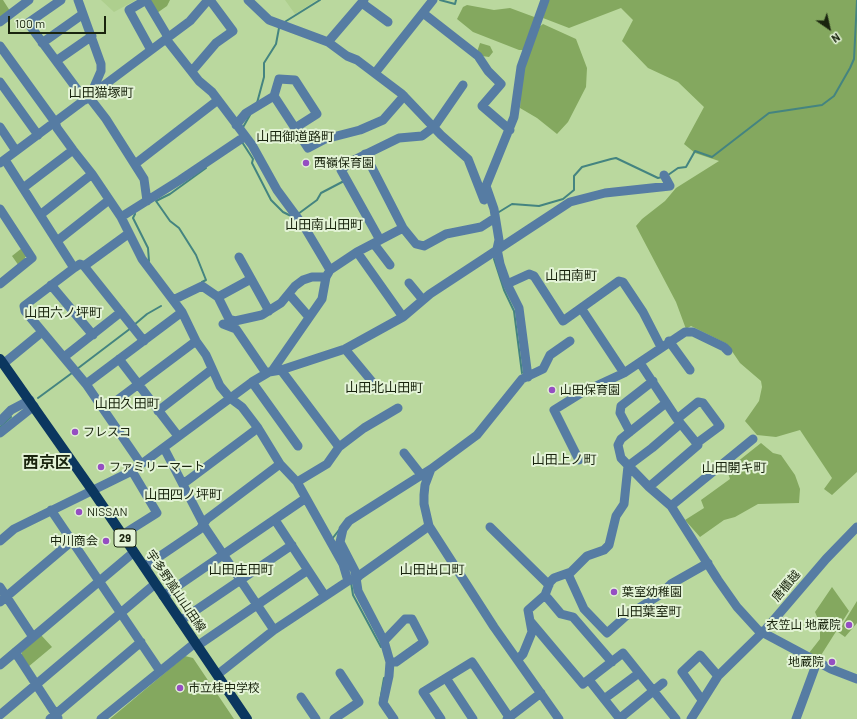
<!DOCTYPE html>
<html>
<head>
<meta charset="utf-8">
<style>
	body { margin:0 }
	#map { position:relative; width:857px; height:719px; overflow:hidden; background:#bad89e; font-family:Barlow,sans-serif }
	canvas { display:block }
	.north { position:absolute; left:809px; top:8px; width:40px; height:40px; -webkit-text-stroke:3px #e3f3d6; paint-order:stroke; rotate:146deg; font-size:11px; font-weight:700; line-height:16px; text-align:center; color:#19240e }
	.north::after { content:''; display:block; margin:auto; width:14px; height:18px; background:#19240e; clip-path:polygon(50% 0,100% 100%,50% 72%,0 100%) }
	.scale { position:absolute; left:8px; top:16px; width:98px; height:18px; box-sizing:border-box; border:2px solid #19240e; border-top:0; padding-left:5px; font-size:12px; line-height:14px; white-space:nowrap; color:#19240e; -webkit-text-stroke:3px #e3f3d6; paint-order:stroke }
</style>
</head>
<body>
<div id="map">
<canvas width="857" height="719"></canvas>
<div class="north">N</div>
<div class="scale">100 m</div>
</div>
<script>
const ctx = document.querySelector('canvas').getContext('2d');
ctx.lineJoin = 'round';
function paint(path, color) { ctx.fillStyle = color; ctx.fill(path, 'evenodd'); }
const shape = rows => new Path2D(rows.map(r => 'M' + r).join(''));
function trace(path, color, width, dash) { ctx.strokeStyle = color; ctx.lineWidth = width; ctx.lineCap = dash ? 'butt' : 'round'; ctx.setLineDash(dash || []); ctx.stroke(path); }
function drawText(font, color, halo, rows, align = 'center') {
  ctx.font = font + ' Barlow,"Noto Sans JP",sans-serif'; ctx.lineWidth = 4; ctx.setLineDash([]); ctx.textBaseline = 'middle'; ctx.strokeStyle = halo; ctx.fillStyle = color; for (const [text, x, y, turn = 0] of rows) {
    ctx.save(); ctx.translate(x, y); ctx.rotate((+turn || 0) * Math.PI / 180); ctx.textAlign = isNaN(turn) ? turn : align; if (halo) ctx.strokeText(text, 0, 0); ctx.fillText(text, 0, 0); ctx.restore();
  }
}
const built = shape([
	[101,0,136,0,114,12],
	[285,0,317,0,295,14]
]);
const green = shape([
	[0,0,3,0,10,11,0,18],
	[148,0,170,0,167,6,157,13],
	[548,0,857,0,857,472,832,495,824,489,832,478,800,430,776,437,757,435,745,421,759,401,762,387,761,381,740,363,727,344,691,326,686,329,676,302,636,226,642,219,665,201,676,188,719,161,695,153,684,144,704,107,678,82,648,68,622,41,633,20,621,8,569,28,543,18],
	[467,5,494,10,510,8,537,18,524,50,519,50,473,32,457,19,463,7],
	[543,24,576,39,587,68,586,87,568,122,557,134,537,118,520,108,522,74,539,27],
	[480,43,490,46,493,52,489,57,482,56,477,52],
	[22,248,27,255,19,266,12,256],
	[761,443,773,453,781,455,795,475,800,489,799,503,758,504,735,517,724,520,700,537,685,520,704,508,701,500,730,479,727,470],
	[832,587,849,611,818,660,809,653,820,639,820,624,815,612],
	[857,601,857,623,845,637,838,632],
	[41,635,52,647,28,667,21,657,22,652],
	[185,656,193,658,234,719,110,719]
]);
const stream = shape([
	[440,0,455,4,456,0],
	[283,23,320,0],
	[257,103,264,77,264,63,276,44,279,28],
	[242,129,250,115],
	[242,142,253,159,252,163,271,200,283,212,293,217],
	[668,175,678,168,686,167,695,151,712,157,769,113,822,105,834,96,850,68,854,59,857,0],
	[499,212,512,204,539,206,563,199,574,190,574,176,582,167,611,159,616,158,658,178,662,177],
	[135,214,133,218,148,248,149,261],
	[298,214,317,200,321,193,344,181],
	[494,259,504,290,514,311,522,373],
	[202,282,206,280,196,255,179,228,170,221,156,201,170,194,206,168],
	[134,325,147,314,161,306],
	[77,369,131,328],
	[38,398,72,373],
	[0,427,11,417],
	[332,539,339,530],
	[351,582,353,595,381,647],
	[380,701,384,678]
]);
const minor = shape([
	[61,0,28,23,85,100],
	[78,0,101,64,101,71,91,94],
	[146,0,129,10,151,50],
	[146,0,168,37],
	[248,0,269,20,328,42,347,56,357,60,402,94,441,135,468,159,484,200],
	[362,3,388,22],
	[423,13,478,56,488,71,501,84,482,106,510,130],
	[0,22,29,0],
	[166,39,199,81,212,92,252,145,277,190,305,228,330,270],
	[328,42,364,0],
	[42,43,83,14],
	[0,46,55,122,57,128,73,150,92,174,121,217,142,259,182,312,196,341,206,355,220,386,230,398,242,407,258,428,280,464,297,482,343,564,348,581],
	[56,61,92,36],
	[192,71,216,43,233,31,210,0],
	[375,73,433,0],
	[0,82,38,135],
	[274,96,308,148,325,139,360,130,383,120,404,96],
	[89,97,106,119,144,179,147,201],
	[236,125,246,113,274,96,279,79,295,80,317,114,295,128],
	[0,127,16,151],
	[365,154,403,228,416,244,424,246,446,234,481,227,495,218],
	[5,160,74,268],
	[0,163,190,21,208,0],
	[135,164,218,100],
	[23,188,73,150],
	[0,209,32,258,0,284],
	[40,215,92,174],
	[121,217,180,180,244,137],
	[128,234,84,266,80,264,74,268,24,306,25,311,86,384,141,464],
	[380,240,341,170,352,161,399,138,422,136,434,127,463,85],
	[57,241,109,200],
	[374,244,390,265],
	[357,252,403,317],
	[239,257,269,311],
	[84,266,144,341],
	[409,283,423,300],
	[507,284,529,274,534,276,563,321,619,281,623,282,643,312,661,347],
	[51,285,93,335],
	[289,294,309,317],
	[218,297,251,279],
	[173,300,202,286,218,297,229,319,235,321,262,315,273,308,281,303,295,286,303,280,312,277,326,277],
	[581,308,624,373],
	[223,324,236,329,266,373],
	[669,341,690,370],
	[345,349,374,384],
	[64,357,121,312],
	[119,359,178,436],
	[640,363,677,419,698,445,649,487],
	[3,364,42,332],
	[281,370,339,447],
	[272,371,322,299,326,277,330,270,357,252,403,228],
	[528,377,519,308,507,284,500,264,497,249,499,240,494,209,486,186,514,117,521,67,545,0],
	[252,382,298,446],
	[86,384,182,312],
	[666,403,621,439,618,445,621,458,649,487,671,506,718,580,737,607,758,630,831,669,857,679],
	[104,410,196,341],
	[158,411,211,370],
	[677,419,698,402,703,403,720,426,697,443],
	[0,421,11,410,30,400],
	[630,432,620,413,621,406,653,381],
	[0,433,34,406],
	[164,448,206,529,274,630],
	[404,453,422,476],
	[579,460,554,410,583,392,624,373,685,332,693,332,724,347,728,351],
	[431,469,425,485,424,495,424,504,429,526,494,627,559,719],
	[297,482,327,464,339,447,364,428,398,408],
	[183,484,258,428],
	[671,506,753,439],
	[51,510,160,671],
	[275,520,325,596],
	[490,527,549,585],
	[122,535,157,513,132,471],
	[0,541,14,529,132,471,252,382,269,372,281,370,345,349,403,317,430,294,570,202,605,193,670,186,664,175],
	[144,567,200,529,207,519,280,464],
	[568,574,584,609,607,633,626,616,658,596,671,584,708,563],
	[0,587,33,637],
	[545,595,561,614,573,617,612,662],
	[163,596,306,498],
	[0,602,72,541],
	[180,621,292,545],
	[530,621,583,684,623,653,676,719],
	[384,641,405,619,412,619,424,642,396,662,390,662],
	[197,646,308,570],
	[15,652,58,718],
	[518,659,523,654,532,632,528,610,545,595,550,582,554,578,571,572,587,556,604,550,609,545,616,516,624,504,628,466,652,448,680,424],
	[0,665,134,552],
	[217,675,274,630,348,581,356,579,360,575,429,526],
	[446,678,473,719],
	[589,680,620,719],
	[301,697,316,719],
	[604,699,639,673],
	[702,700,682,672,700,655,718,676],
	[0,715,155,584],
	[50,719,141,642],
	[101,719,195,643],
	[334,719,359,702,340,673],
	[394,719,383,703,389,676,390,662,384,641,358,591,355,571,340,542,343,529,349,521,431,469,477,435,522,379,543,369,550,355,570,341],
	[441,719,423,692,472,662,509,717],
	[507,719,541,693],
	[619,719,663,683],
	[691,719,718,676,766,629,826,559,857,527],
	[796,719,817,662]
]);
const major = shape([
	[0,359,92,490,247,719]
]);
const markers = [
	[306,163,4,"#954ec2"],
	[552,390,4,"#954ec2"],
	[75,432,4,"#954ec2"],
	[101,467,4,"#954ec2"],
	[79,512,4,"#954ec2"],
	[106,541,4,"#954ec2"],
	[614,592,4,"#954ec2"],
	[849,625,4,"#954ec2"],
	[832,662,4,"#954ec2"],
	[180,688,4,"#954ec2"]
];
const shields = [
	[125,538,22]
];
const shieldNames = [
	["29",125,538]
];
const poiNames = [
	["西嶺保育園",314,163],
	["山田保育園",560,390],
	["フレスコ",83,432],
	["ファミリーマート",109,467],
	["NISSAN",87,512],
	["中川商会",98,541,"right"],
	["葉室幼稚園",622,592],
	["衣笠山 地蔵院",841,625,"right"],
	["地蔵院",824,662,"right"],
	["市立桂中学校",188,688]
];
const streetNames = [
	["唐櫃越",786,586,-50],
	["宇多野嵐山山田線",176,591,56]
];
const neighbourhoodNames = [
	["山田猫塚町",101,93],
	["山田御道路町",295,137],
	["山田南山田町",324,225],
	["山田南町",571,276],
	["山田六ノ坪町",63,313],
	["山田北山田町",384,388],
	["山田久田町",127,404],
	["山田上ノ町",564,460],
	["山田開キ町",734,468],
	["山田四ノ坪町",183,495],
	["山田庄田町",241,570],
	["山田出口町",432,570],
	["山田葉室町",649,612]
];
const districtNames = [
	["西京区",47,463]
];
paint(built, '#aecf8e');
paint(green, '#84a85f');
trace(stream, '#448480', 2);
trace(minor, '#567ca3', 9);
trace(major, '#0b375f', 10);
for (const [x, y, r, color] of markers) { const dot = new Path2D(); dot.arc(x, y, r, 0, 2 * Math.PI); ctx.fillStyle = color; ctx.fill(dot); trace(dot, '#e3f3d6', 1.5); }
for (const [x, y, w] of shields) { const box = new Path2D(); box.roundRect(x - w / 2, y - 9, w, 18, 3); ctx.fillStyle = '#e3f3d6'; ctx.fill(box); trace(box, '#19240e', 1); }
drawText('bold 11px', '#19240e', null, shieldNames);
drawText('12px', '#19240e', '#e3f3d6', poiNames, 'left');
drawText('12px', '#19240e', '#e3f3d6', streetNames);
drawText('13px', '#19240e', '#e3f3d6', neighbourhoodNames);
drawText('bold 16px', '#19240e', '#e3f3d6', districtNames);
</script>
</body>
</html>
